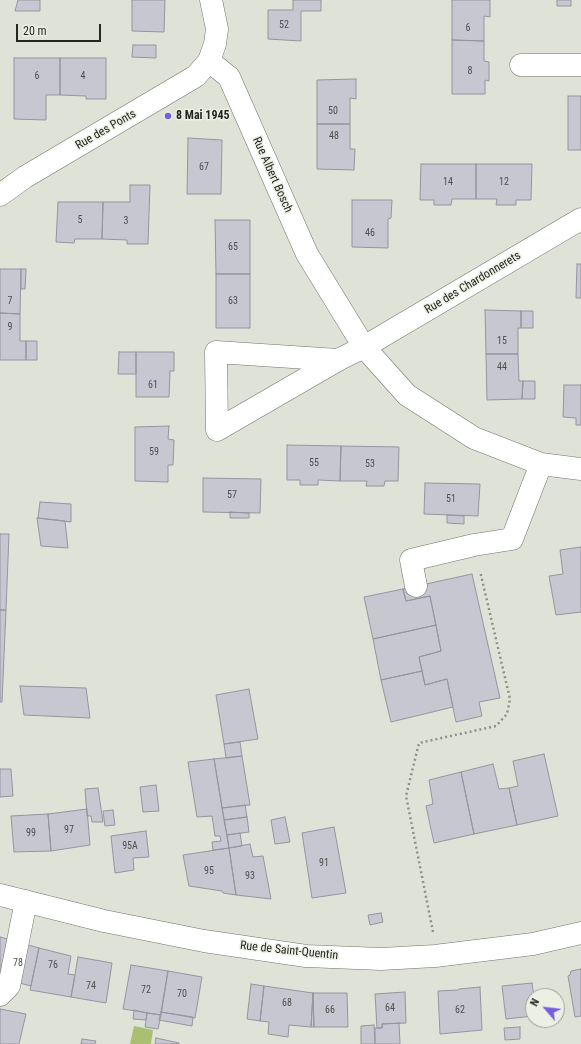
<!DOCTYPE html>
<html>
<head>
<meta charset="utf-8">
<style>
	body { margin:0 }
	#map { position:relative; width:581px; height:1044px; overflow:hidden; background:#dfe3d7; font-family:"Roboto Condensed",sans-serif }
	canvas { display:block }
	.north { position:absolute; left:525px; top:988px; width:40px; height:40px; box-sizing:border-box; background:#ecf0e4; border:1px solid #9c9f96; border-radius:50%; rotate:298deg; font-size:11px; font-weight:700; line-height:16px; text-align:center; color:#252622 }
	.north::after { content:''; display:block; margin:auto; width:14px; height:18px; background:#785fda; clip-path:polygon(50% 0,100% 100%,50% 72%,0 100%) }
	.scale { position:absolute; left:16px; top:24px; width:85px; height:18px; box-sizing:border-box; border:2px solid #252622; border-top:0; padding-left:5px; font-size:12px; line-height:14px; white-space:nowrap; color:#252622; -webkit-text-stroke:3px #ecf0e4; paint-order:stroke }
</style>
</head>
<body>
<div id="map">
<canvas width="581" height="1044"></canvas>
<div class="north">N</div>
<div class="scale">20 m</div>
</div>
<script>
const ctx = document.querySelector('canvas').getContext('2d');
ctx.lineJoin = 'round';
function paint(path, color) { ctx.fillStyle = color; ctx.fill(path, 'evenodd'); }
const shape = rows => new Path2D(rows.map(r => 'M' + r).join(''));
function trace(path, color, width, dash) { ctx.strokeStyle = color; ctx.lineWidth = width; ctx.lineCap = dash ? 'butt' : 'round'; ctx.setLineDash(dash || []); ctx.stroke(path); }
function drawText(font, color, halo, rows, align = 'center') {
  ctx.font = font + ' "Roboto Condensed",sans-serif'; ctx.lineWidth = 3; ctx.setLineDash([]); ctx.textBaseline = 'middle'; ctx.strokeStyle = halo; ctx.fillStyle = color; for (const [text, x, y, turn = 0] of rows) {
    ctx.save(); ctx.translate(x, y); ctx.rotate((+turn || 0) * Math.PI / 180); ctx.textAlign = isNaN(turn) ? turn : align; if (halo) ctx.strokeText(text, 0, 0); ctx.fillText(text, 0, 0); ctx.restore();
  }
}
const water = shape([
	[134,1026,153,1030,151,1044,130,1044]
]);
const building = shape([
	[18,0,40,0,40,11,15,11,18,0],
	[132,0,165,0,164,32,132,31,132,0],
	[293,0,321,0,321,11,301,11,301,41,268,39,268,10,293,10,293,0],
	[452,0,490,0,490,17,484,16,484,41,452,40,452,0],
	[557,0,571,0,571,6,557,6,557,0],
	[452,40,484,41,484,61,489,62,489,81,485,80,485,94,452,94,452,40],
	[133,45,156,45,156,58,132,57,133,45],
	[14,58,60,58,60,95,46,95,46,120,14,119,14,58],
	[60,58,106,58,106,99,86,99,86,96,60,95,60,58],
	[356,79,356,99,350,98,350,124,317,124,317,80,356,79],
	[568,96,581,96,581,150,568,150,568,96],
	[317,124,350,124,350,149,355,149,354,170,317,169,317,124],
	[188,138,222,140,221,194,187,194,188,138],
	[421,164,476,164,476,199,452,199,451,205,434,205,434,200,420,200,421,164],
	[476,164,532,164,531,200,516,200,516,205,496,205,497,199,476,199,476,164],
	[130,185,150,185,148,244,127,244,127,240,102,239,103,202,130,202,130,185],
	[352,200,392,200,391,218,388,219,388,248,352,247,352,200],
	[58,202,103,202,102,239,75,239,74,243,56,242,58,202],
	[215,220,250,220,250,274,216,274,215,220],
	[577,264,581,264,581,298,576,298,577,264],
	[0,269,21,269,20,314,0,313,0,269],
	[21,269,26,269,25,289,21,289,21,269],
	[216,274,250,274,250,328,216,328,216,274],
	[485,310,521,311,521,328,518,328,518,354,486,354,485,310],
	[521,311,533,311,533,328,521,328,521,311],
	[0,313,20,314,20,341,26,341,26,360,0,360,0,313],
	[26,341,37,341,37,360,26,360,26,341],
	[119,352,136,352,136,374,118,374,119,352],
	[136,352,174,352,174,371,170,371,169,397,136,397,136,352],
	[486,354,518,354,519,381,523,381,522,399,487,400,486,354],
	[523,381,535,381,535,399,522,399,523,381],
	[564,385,581,385,581,425,576,425,576,418,563,417,564,385],
	[169,426,168,439,174,440,173,465,168,465,168,482,135,481,135,427,169,426],
	[287,445,341,446,340,481,318,480,318,485,300,485,300,480,287,480,287,445],
	[341,446,399,447,398,481,385,481,384,486,366,486,367,481,340,481,341,446],
	[203,478,261,479,260,513,203,512,203,478],
	[425,483,480,484,478,516,424,514,425,483],
	[40,502,71,504,71,522,38,518,40,502],
	[230,512,249,513,249,518,230,518,230,512],
	[447,515,464,516,464,524,447,523,447,515],
	[37,518,65,521,68,548,41,546,37,518],
	[0,534,9,534,6,610,0,610,0,534],
	[581,547,581,612,556,615,549,576,563,574,560,550,581,547],
	[472,574,500,698,479,702,482,716,456,722,447,679,425,685,419,657,441,651,430,596,406,601,403,589,472,574],
	[403,589,406,601,430,596,436,625,373,639,364,597,403,589],
	[0,610,6,610,2,702,0,702,0,610],
	[436,625,441,651,419,657,422,671,381,680,373,639,436,625],
	[422,671,425,685,447,679,453,707,391,722,381,680,422,671],
	[20,686,86,688,90,718,24,715,20,686],
	[249,689,258,739,224,744,216,695,249,689],
	[240,742,242,756,226,758,224,744,240,742],
	[544,754,558,816,517,825,509,788,518,786,513,761,544,754],
	[242,756,250,805,222,808,214,759,242,756],
	[214,759,229,848,213,850,212,842,221,841,220,836,215,836,212,816,197,817,188,762,214,759],
	[493,764,499,789,509,788,517,825,474,834,461,772,493,764],
	[0,769,11,769,13,796,0,797,0,769],
	[461,772,474,834,434,843,426,806,433,804,429,780,461,772],
	[156,785,159,811,143,812,140,787,156,785],
	[98,788,103,822,92,822,91,816,87,816,85,789,98,788],
	[245,805,247,817,224,820,222,808,245,805],
	[87,809,90,845,51,851,48,814,87,809],
	[113,810,115,825,105,826,103,811,113,810],
	[48,814,51,851,14,852,11,816,48,814],
	[247,817,249,832,227,835,224,820,247,817],
	[285,817,290,842,275,844,271,820,285,817],
	[334,827,346,893,312,898,302,833,334,827],
	[146,831,149,857,133,858,134,870,115,873,111,836,146,831],
	[240,833,242,846,229,848,227,835,240,833],
	[250,844,253,857,263,856,271,899,236,895,229,848,250,844],
	[229,848,236,895,223,893,222,891,189,886,183,855,229,848],
	[381,913,383,922,370,925,368,915,381,913],
	[0,937,39,948,31,986,0,978,0,937],
	[39,948,71,956,68,974,75,975,71,997,30,990,39,948],
	[78,957,112,963,106,1003,71,997,78,957],
	[131,965,168,971,161,1015,123,1009,131,965],
	[581,969,581,1016,575,1017,568,976,570,975,571,971,581,969],
	[168,971,202,977,195,1018,161,1012,168,971],
	[532,983,534,996,533,1016,506,1019,502,986,532,983],
	[251,984,264,986,260,1021,247,1019,251,984],
	[264,986,313,993,311,1027,289,1025,288,1037,268,1034,269,1022,260,1021,264,986],
	[480,987,482,1030,440,1034,438,991,458,990,459,989,480,987],
	[405,992,406,1023,382,1024,382,1028,377,1028,375,994,405,992],
	[313,993,314,1027,311,1027,313,993],
	[313,993,347,993,348,1027,314,1027,313,993],
	[0,1009,26,1014,19,1044,0,1044,0,1009],
	[134,1010,147,1013,146,1020,133,1019,134,1010],
	[161,1012,193,1017,192,1026,159,1020,161,1012],
	[147,1013,161,1015,158,1029,145,1027,147,1013],
	[399,1023,400,1044,375,1044,375,1028,382,1028,382,1024,399,1023],
	[374,1025,375,1044,361,1044,361,1026,374,1025],
	[520,1027,520,1039,505,1040,504,1028,520,1027],
	[156,1038,179,1043,179,1044,155,1044,156,1038],
	[82,1039,96,1041,95,1044,81,1044,82,1039]
]);
const path = shape([
	[433,932,406,796,419,743,496,726,507,714,510,699,480,571]
]);
const minor = shape([
	[209,61,229,77,307,254,364,347,407,395,474,438,541,464,581,469],
	[521,65,581,65],
	[0,195,25,177,196,76,209,61,215,44,217,29,211,0],
	[338,360,217,430,216,352,338,360,364,347,581,219],
	[416,586,411,560,474,545,512,539,541,464],
	[0,895,104,921,204,941,306,956,381,959,435,956,533,944,581,933],
	[0,995,9,986,26,901]
]);
const markers = [
	[168,116,4,"#785fda"]
];
const numberNames = [
	["52",284,25],
	["6",468,28],
	["8",470,71],
	["6",37,76],
	["4",83,76],
	["50",333,111],
	["48",334,136],
	["67",204,167],
	["14",448,182],
	["12",504,182],
	["5",80,220],
	["3",126,221],
	["46",370,233],
	["65",233,247],
	["7",10,301],
	["63",233,301],
	["9",10,327],
	["15",502,341],
	["44",502,367],
	["61",153,385],
	["59",154,452],
	["55",314,463],
	["53",370,464],
	["57",232,495],
	["51",451,499],
	["97",69,830],
	["99",31,833],
	["95A",130,846],
	["91",324,863],
	["95",209,871],
	["93",250,876],
	["78",18,963],
	["76",53,965],
	["74",91,986],
	["72",146,990],
	["70",182,994],
	["68",287,1003],
	["64",390,1008],
	["66",330,1010],
	["62",460,1010]
];
const poiNames = [
	["8 Mai 1945",176,116]
];
const streetNames = [
	["Rue des Ponts",106,130,-30],
	["Rue Albert Bosch",272,175,66],
	["Rue des Chardonnerets",473,283,-31],
	["Rue de Saint-Quentin",289,951,6]
];
paint(water, '#abbe71');
paint(building, '#c7c7d2');
trace(building, '#95949f', 1);
trace(minor, '#71746a', 23);
trace(path, '#8e9088', 2.5, [2, 3]);
trace(minor, '#fff', 22);
for (const [x, y, r, color] of markers) { const dot = new Path2D(); dot.arc(x, y, r, 0, 2 * Math.PI); ctx.fillStyle = color; ctx.fill(dot); trace(dot, '#ecf0e4', 1.5); }
drawText('10px', '#4e4e4e', null, numberNames);
drawText('bold 12px', '#252622', '#ecf0e4', poiNames, 'left');
drawText('12px', '#252622', '#ecf0e4', streetNames);
</script>
</body>
</html>
